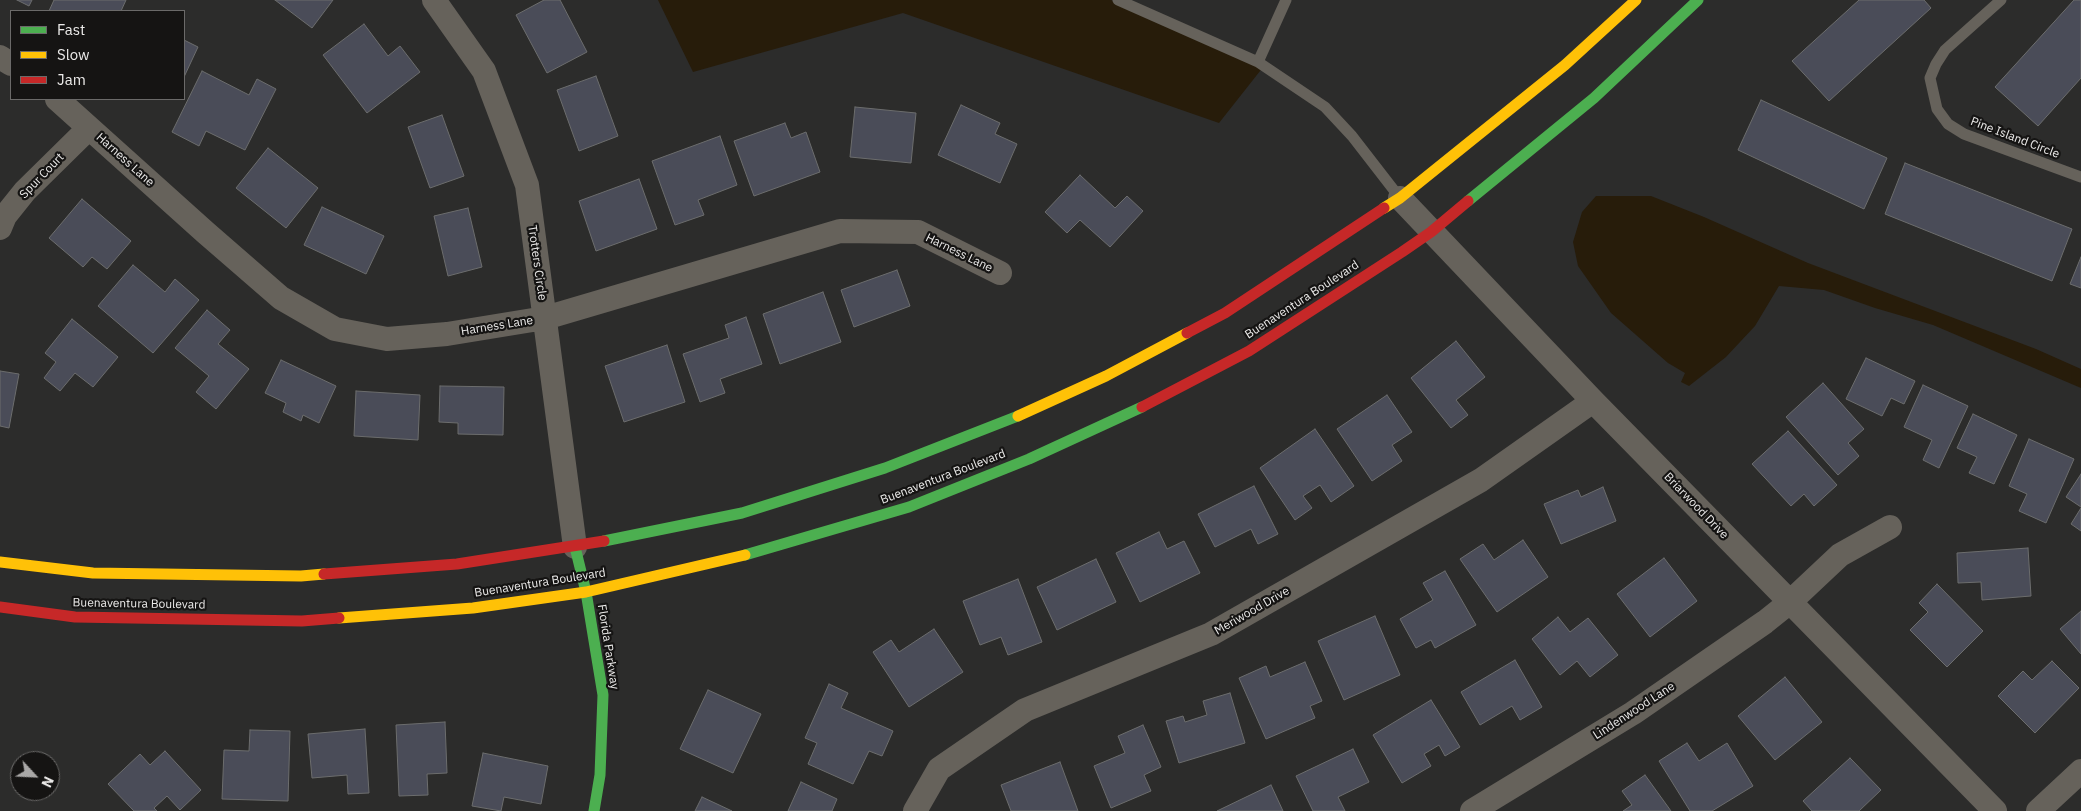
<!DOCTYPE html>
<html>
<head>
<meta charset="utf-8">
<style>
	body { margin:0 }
	#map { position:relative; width:2081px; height:811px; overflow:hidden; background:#2c2c2b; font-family:"IBM Plex Sans",sans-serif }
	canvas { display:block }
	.legend { position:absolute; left:10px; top:10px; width:175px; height:90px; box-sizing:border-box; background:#151413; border:1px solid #6b6a69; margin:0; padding:6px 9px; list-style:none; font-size:15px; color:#ecebea }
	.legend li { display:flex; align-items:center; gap:10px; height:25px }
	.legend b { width:25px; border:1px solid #6b6a69 }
	.north { position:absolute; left:10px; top:751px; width:50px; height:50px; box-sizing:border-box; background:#151413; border:1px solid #6b6a69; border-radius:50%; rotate:115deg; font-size:14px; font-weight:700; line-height:20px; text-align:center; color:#ecebea }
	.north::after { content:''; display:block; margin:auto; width:18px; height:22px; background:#a9a8a7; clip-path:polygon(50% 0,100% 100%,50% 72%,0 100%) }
</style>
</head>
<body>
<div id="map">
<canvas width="2081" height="811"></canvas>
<ul class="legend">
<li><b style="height:6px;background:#4caf50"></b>Fast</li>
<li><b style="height:6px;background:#ffc107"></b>Slow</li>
<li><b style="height:6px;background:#c62828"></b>Jam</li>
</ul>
<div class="north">N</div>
</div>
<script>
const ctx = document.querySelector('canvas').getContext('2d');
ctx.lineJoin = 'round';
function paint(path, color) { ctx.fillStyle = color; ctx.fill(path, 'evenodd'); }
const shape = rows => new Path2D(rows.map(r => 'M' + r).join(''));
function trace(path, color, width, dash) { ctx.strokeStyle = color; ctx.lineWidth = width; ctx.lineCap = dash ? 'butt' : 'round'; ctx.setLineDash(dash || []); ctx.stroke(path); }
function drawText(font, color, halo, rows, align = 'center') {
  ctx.font = font + ' "IBM Plex Sans",sans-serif'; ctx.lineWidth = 4.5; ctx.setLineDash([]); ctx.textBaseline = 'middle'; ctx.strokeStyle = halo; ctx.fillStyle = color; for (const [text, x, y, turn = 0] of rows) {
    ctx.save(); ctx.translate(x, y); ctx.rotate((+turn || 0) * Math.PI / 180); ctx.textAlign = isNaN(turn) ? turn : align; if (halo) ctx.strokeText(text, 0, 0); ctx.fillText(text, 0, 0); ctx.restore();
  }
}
const water = shape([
	[658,0,1111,0,1264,66,1219,123,903,13,693,72],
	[1596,196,1651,196,1704,217,1808,263,2036,349,2081,369,2081,388,1933,325,1875,308,1824,290,1779,286,1755,326,1726,357,1689,386,1681,382,1685,373,1668,363,1611,313,1578,266,1573,242,1582,212]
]);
const building = shape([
	[17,0,32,0,29,6,17,0],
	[54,0,126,0,121,11,49,11,54,0],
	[275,0,333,0,312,28,275,0],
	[544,0,560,0,587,52,547,73,516,15,544,0],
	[1859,0,1924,0,1931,8,1829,101,1792,61,1859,0],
	[2074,0,2081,0,2081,78,2038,126,1995,87,2074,0],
	[364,24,388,56,400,46,420,72,367,113,323,55,364,24],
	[184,40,198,47,184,77,184,40],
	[202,71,249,95,257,79,276,89,245,150,206,131,199,146,172,132,202,71],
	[596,76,618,136,579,151,557,90,596,76],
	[1761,100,1887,158,1864,209,1738,150,1761,100],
	[961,105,1000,123,995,134,1017,144,1000,183,938,155,961,105],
	[855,107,916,113,911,163,850,157,855,107],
	[442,115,464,176,430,188,408,127,442,115],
	[785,123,791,138,806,132,820,172,754,196,734,141,785,123],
	[720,136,737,185,698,200,704,215,675,225,652,161,720,136],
	[268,148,318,188,286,228,236,188,268,148],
	[1905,163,2072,229,2052,281,1885,214,1905,163],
	[1080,175,1115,208,1127,196,1143,211,1110,247,1080,220,1067,233,1045,212,1080,175],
	[639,179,657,229,596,251,579,201,639,179],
	[82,199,131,241,107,269,92,257,83,267,49,238,82,199],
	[322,207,384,236,366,274,304,245,322,207],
	[468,208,482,267,448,276,434,216,468,208],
	[2081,257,2081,288,2070,284,2081,257],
	[133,265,165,292,175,279,199,300,153,353,98,306,133,265],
	[897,270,910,306,854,327,841,290,897,270],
	[823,292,841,342,780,364,763,314,823,292],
	[207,310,230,330,218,344,249,369,216,409,196,392,209,376,175,348,207,310],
	[746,317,762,364,720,379,725,393,700,402,683,354,729,338,725,325,746,317],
	[72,319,118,357,93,387,75,373,60,391,44,378,56,362,45,353,72,319],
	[1456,341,1485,377,1456,400,1468,415,1451,428,1411,378,1456,341],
	[667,345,685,402,624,422,605,366,667,345],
	[1866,358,1915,381,1904,404,1891,398,1882,416,1846,399,1866,358],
	[281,360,336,386,319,423,303,415,301,421,283,412,286,403,265,393,281,360],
	[0,371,19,374,9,428,0,426,0,371],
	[1823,383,1864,429,1848,443,1859,456,1838,475,1786,417,1823,383],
	[1923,385,1968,406,1939,468,1923,460,1932,440,1904,427,1923,385],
	[440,386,504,387,503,435,458,434,458,423,439,422,440,386],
	[356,391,420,395,418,440,354,436,356,391],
	[1387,395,1412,432,1392,445,1402,461,1372,481,1337,429,1387,395],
	[1973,414,2017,435,1994,484,1969,473,1977,457,1957,448,1973,414],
	[1315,429,1354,486,1331,502,1320,485,1303,496,1312,508,1295,520,1260,468,1315,429],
	[1788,431,1837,485,1814,506,1804,494,1791,506,1752,464,1788,431],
	[2029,439,2074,459,2046,523,2019,511,2027,494,2009,486,2029,439],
	[2081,474,2081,507,2066,497,2081,474],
	[1254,486,1278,534,1258,544,1251,529,1215,547,1198,514,1254,486],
	[1603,487,1616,521,1561,544,1544,504,1578,490,1581,497,1603,487],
	[2081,508,2081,531,2071,524,2081,508],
	[1159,532,1167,549,1184,541,1200,573,1140,602,1116,553,1159,532],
	[1523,540,1548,577,1497,612,1460,559,1483,544,1494,560,1523,540],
	[2028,548,2031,596,1982,600,1981,582,1958,583,1957,553,2028,548],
	[1664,558,1697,601,1650,637,1617,594,1664,558],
	[1096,559,1116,602,1057,630,1037,587,1096,559],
	[1445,571,1476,625,1435,648,1431,640,1416,648,1400,619,1433,600,1423,583,1445,571],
	[1018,579,1042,642,1008,655,1001,637,980,645,963,601,1018,579],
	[1937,584,1983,631,1947,667,1910,630,1928,612,1919,603,1937,584],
	[2081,611,2081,654,2060,629,2081,611],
	[1375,616,1400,675,1344,700,1318,641,1375,616],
	[1558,617,1570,632,1588,618,1618,655,1590,677,1577,661,1560,675,1532,639,1558,617],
	[934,629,963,672,909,707,873,652,891,640,899,652,934,629],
	[1515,660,1542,707,1520,720,1512,706,1480,725,1461,692,1515,660],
	[2052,661,2079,688,2035,733,1998,696,2023,671,2032,680,2052,661],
	[1305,662,1322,701,1310,706,1315,718,1266,739,1239,678,1266,666,1270,677,1305,662],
	[1785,677,1822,722,1775,760,1738,716,1785,677],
	[829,684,848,693,841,708,893,731,882,756,869,751,853,784,808,764,817,743,805,738,829,684],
	[708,690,761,714,733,773,680,749,708,690],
	[1230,693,1245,743,1179,763,1166,721,1183,716,1185,722,1207,715,1203,701,1230,693],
	[1431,700,1460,747,1445,756,1439,745,1424,754,1431,766,1402,783,1373,735,1431,700],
	[445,722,447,773,427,774,428,795,399,796,396,725,445,722],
	[1143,725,1161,767,1144,775,1151,791,1111,808,1094,766,1125,753,1118,736,1143,725],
	[365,729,369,793,348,794,347,775,312,778,308,734,365,729],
	[250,730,290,731,288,801,222,799,224,750,249,751,250,730],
	[1687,743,1699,761,1727,743,1753,786,1712,811,1690,811,1659,761,1687,743],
	[1353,749,1369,782,1338,797,1345,811,1313,811,1296,776,1353,749],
	[165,751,201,790,180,810,167,796,154,808,157,811,134,811,108,784,140,754,150,765,165,751],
	[483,753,548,766,541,804,504,797,501,811,472,806,483,753],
	[1850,758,1881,790,1859,811,1812,811,1803,801,1850,758],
	[1060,762,1078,811,1011,811,1001,785,1060,762],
	[1645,775,1671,811,1623,811,1632,805,1622,791,1645,775],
	[801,782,837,799,832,811,788,811,801,782],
	[1271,785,1283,811,1217,811,1271,785],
	[702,797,732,811,695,811,702,797]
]);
const lane = shape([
	[1118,0,1258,62,1325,107,1352,136,1400,198],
	[2001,0,1945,50,1936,64,1930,78,1937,109,1948,124,1964,134,2081,177],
	[1258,62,1286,0]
]);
const street = shape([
	[434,0,484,71,527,185,575,547],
	[0,57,11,64],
	[57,99,205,232,281,298,335,329,387,339,447,334,545,318,840,231,918,232,1000,273],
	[1400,198,1593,401,1995,811],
	[0,228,5,216,25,191,89,128],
	[915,811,939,769,1025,710,1211,634,1481,480,1593,401],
	[1472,811,1633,713,1765,622,1790,602,1840,555,1890,527],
	[2038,811,2081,771]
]);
const fast = shape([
	[1468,201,1594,98,1698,0],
	[604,541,742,513,885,468,1018,416],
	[575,547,586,592,603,695,600,775,594,811],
	[745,555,909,507,1029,459,1142,407]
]);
const slow = shape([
	[1384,208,1400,198,1565,65,1636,0],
	[1018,416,1106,376,1187,333],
	[0,562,93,573,301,576,324,574],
	[339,618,473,608,586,592,745,555]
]);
const jam = shape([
	[1187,333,1225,313,1384,208],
	[1142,407,1249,351,1402,252,1431,232,1468,201],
	[324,574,457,564,604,541],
	[0,607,75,617,302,621,339,618]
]);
const streetNames = [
	["Pine Island Circle",2015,138,21],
	["Harness Lane",125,160,42],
	["Spur Court",42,176,-46],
	["Harness Lane",959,253,26],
	["Trotters Circle",537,263,82],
	["Buenaventura Boulevard",1302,300,-33],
	["Harness Lane",497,326,-9],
	["Buenaventura Boulevard",943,477,-21],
	["Briarwood Drive",1696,506,46],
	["Buenaventura Boulevard",540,583,-9],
	["Buenaventura Boulevard",139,604,1],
	["Meriwood Drive",1252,611,-30],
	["Florida Parkway",608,647,81],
	["Lindenwood Lane",1634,711,-33]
];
paint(water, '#271c0a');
paint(building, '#4a4c58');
trace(building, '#6c6d6d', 1);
trace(lane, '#66625b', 11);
trace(street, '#66625b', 24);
trace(fast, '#4caf50', 11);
trace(slow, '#ffc107', 11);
trace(jam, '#c62828', 11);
drawText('12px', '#ecebea', '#151413', streetNames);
</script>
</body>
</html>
